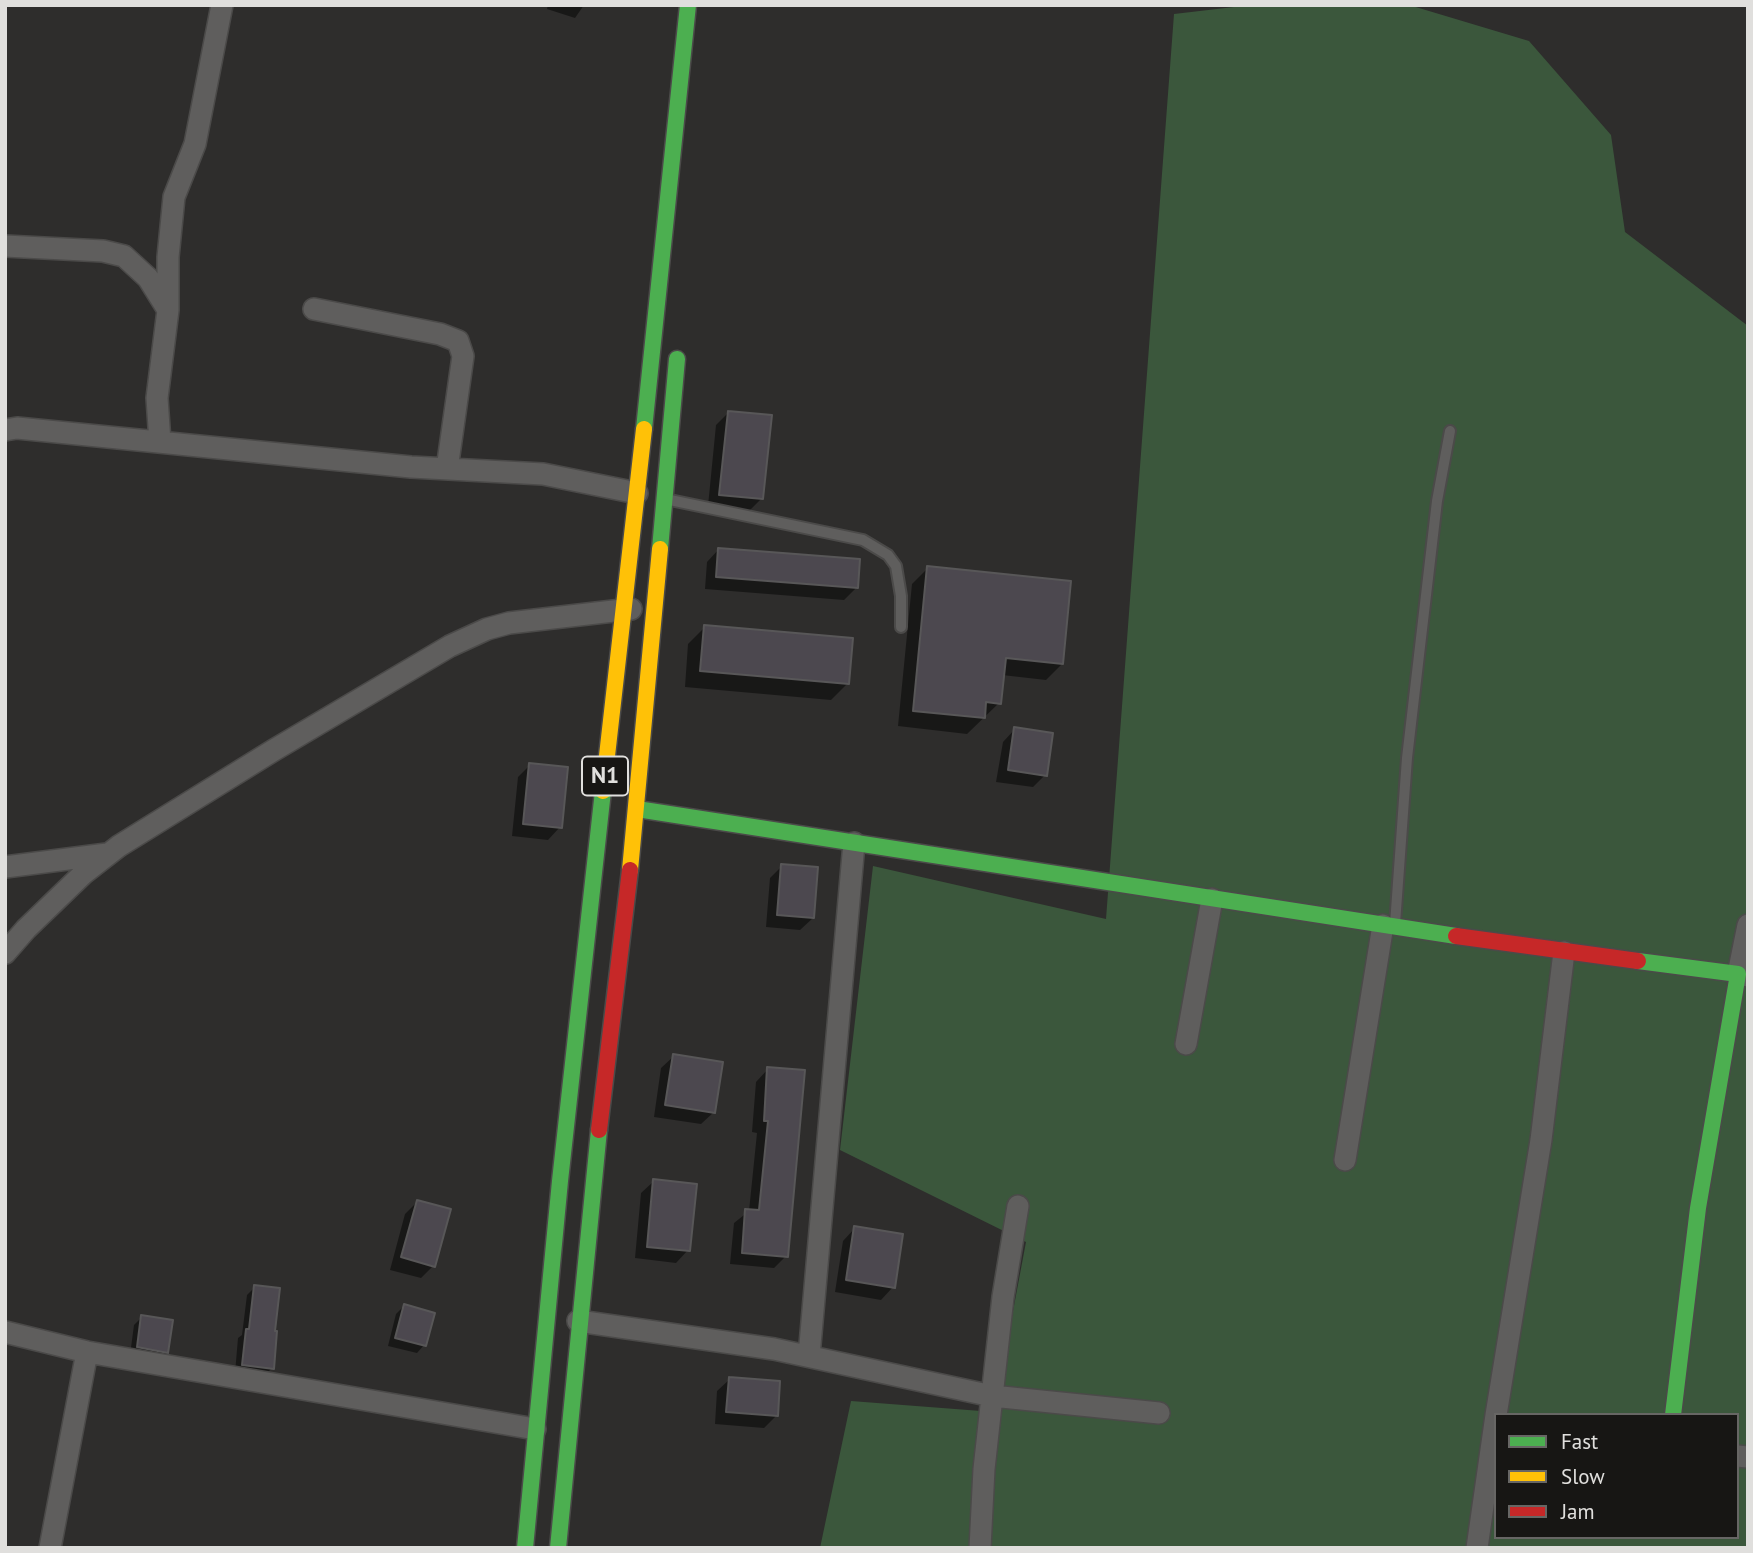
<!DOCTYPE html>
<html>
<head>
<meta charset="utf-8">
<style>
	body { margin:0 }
	#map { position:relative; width:1753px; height:1553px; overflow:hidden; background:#2e2d2c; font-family:"PT Sans",sans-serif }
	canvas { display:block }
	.frame { position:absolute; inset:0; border:7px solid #e0dfdd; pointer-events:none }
	.legend { position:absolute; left:1494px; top:1413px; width:245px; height:126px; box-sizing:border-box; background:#171614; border:2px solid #676664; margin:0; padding:9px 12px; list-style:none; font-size:21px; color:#e0dfdd }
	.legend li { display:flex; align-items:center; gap:14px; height:35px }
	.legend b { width:35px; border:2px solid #676664 }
</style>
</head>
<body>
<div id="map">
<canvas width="1753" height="1553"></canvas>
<div class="frame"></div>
<ul class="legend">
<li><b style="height:9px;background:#4caf50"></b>Fast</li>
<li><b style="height:9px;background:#ffc107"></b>Slow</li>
<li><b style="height:9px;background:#c62828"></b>Jam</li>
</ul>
</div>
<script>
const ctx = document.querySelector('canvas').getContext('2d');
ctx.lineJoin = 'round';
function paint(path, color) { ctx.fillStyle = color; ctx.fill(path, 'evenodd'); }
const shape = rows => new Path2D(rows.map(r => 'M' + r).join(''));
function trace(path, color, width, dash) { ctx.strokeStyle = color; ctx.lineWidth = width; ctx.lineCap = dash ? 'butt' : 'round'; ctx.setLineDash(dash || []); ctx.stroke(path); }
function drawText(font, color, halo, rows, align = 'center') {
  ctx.font = font + ' "PT Sans",sans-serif'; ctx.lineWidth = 5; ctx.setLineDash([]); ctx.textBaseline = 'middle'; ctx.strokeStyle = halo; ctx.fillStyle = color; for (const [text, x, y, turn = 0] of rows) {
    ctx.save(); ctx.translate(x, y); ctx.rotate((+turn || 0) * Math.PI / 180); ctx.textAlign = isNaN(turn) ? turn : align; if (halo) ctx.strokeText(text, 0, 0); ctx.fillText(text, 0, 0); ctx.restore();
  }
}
const green = shape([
	[1251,5,1409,5,1529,41,1611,135,1625,232,1748,326,1748,1548,820,1548,851,1401,994,1412,1026,1242,840,1150,873,866,1106,919,1174,14],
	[1496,1415,1737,1415,1737,1537,1496,1537]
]);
const shadow = shape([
	[548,5,584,5,575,18,547,9],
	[728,413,762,498,749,511,708,506,716,425],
	[719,549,857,587,844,600,705,589,707,562],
	[928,568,1062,664,1046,680,1002,675,999,703,967,734,898,726,912,584],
	[705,627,848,683,831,700,685,687,688,644],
	[1015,729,1045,775,1033,787,996,782,1003,742],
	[530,765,560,827,548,840,512,836,518,777],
	[782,866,813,918,800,930,766,927,770,878],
	[674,1056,714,1112,701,1124,654,1117,661,1068],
	[768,1069,786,1256,774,1268,730,1264,734,1223,749,1211,757,1133,752,1132,756,1082],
	[654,1181,688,1250,676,1263,635,1258,641,1193],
	[417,1202,433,1266,421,1278,390,1270,405,1214],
	[855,1228,893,1287,881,1300,835,1292,843,1241],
	[255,1287,273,1333,272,1368,264,1376,235,1373,238,1338,242,1335,247,1295],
	[404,1306,424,1345,417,1353,388,1346,396,1314],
	[142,1317,167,1352,159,1360,130,1355,134,1325],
	[730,1379,776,1416,764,1428,715,1424,717,1391]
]);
const building = shape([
	[728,411,772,415,763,499,719,495,728,411],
	[718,548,860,559,858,588,716,577,718,548],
	[927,566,1071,581,1063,664,1006,658,1001,704,986,702,985,718,913,711,927,566],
	[704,625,853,638,849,684,700,671,704,625],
	[1014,727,1053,733,1047,776,1008,770,1014,727],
	[529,763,568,767,562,828,523,824,529,763],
	[781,864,818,867,814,918,777,915,781,864],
	[673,1054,723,1062,715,1113,665,1105,673,1054],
	[767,1067,805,1070,788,1257,742,1253,745,1209,759,1210,768,1121,764,1121,767,1067],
	[653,1179,697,1184,690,1251,647,1247,653,1179],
	[417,1200,451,1209,435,1267,401,1257,417,1200],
	[854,1226,903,1234,895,1288,846,1280,854,1226],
	[254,1285,280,1288,275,1331,277,1331,274,1369,242,1365,246,1329,249,1329,254,1285],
	[404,1304,435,1313,426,1346,395,1338,404,1304],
	[141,1315,173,1320,168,1353,137,1347,141,1315],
	[729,1377,780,1381,778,1416,726,1412,729,1377]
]);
const lane = shape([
	[670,500,863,540,888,555,896,566,901,596,901,627],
	[1395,924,1407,758,1437,501,1450,431]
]);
const street = shape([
	[5,246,103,251,124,256,148,278,168,310],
	[314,309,440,334,458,341,463,356,447,469],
	[5,430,17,428,411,467,543,474,637,493],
	[160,442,157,398,168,310,168,257,174,197,195,144,222,5],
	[5,867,107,854],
	[1748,925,1738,974,1748,976],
	[5,953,26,929,83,874,119,846,274,750,450,646,487,629,509,623,631,609],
	[1186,1044,1212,899],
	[1345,1160,1383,925],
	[578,1321,774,1349,992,1396,1159,1413],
	[5,1332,87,1352,535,1429],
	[809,1356,854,843],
	[1496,1415,1541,1140,1564,952],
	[1737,1456,1748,1457],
	[50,1548,87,1352],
	[980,1548,984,1469,1003,1297,1018,1206],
	[1477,1548,1496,1415]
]);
const fast = shape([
	[644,429,688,5],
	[660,549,677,359],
	[637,809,1456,936],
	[1638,961,1738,974,1698,1208,1673,1415],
	[525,1548,560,1181,603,791],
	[558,1548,599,1130]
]);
const slow = shape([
	[603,791,644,429],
	[630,870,660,549]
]);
const jam = shape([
	[1456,936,1638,961],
	[599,1130,630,870]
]);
const shields = [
	[605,776,46]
];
const shieldNames = [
	["N1",605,776]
];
paint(green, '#3b573c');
paint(shadow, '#0007');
paint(building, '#4c484f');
trace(building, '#585758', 2);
trace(lane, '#4b4a49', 14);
trace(street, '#4b4a49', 24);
trace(fast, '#4b4a49', 19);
trace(slow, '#4b4a49', 19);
trace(jam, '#4b4a49', 19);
trace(lane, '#5f5e5d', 10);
trace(street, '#5f5e5d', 21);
trace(fast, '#4caf50', 16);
trace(slow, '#ffc107', 16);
trace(jam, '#c62828', 16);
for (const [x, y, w] of shields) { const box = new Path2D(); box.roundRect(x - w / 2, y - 19.5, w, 39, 5); ctx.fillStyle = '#171614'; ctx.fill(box); trace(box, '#e0dfdd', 2); }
drawText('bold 23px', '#e0dfdd', null, shieldNames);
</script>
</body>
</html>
